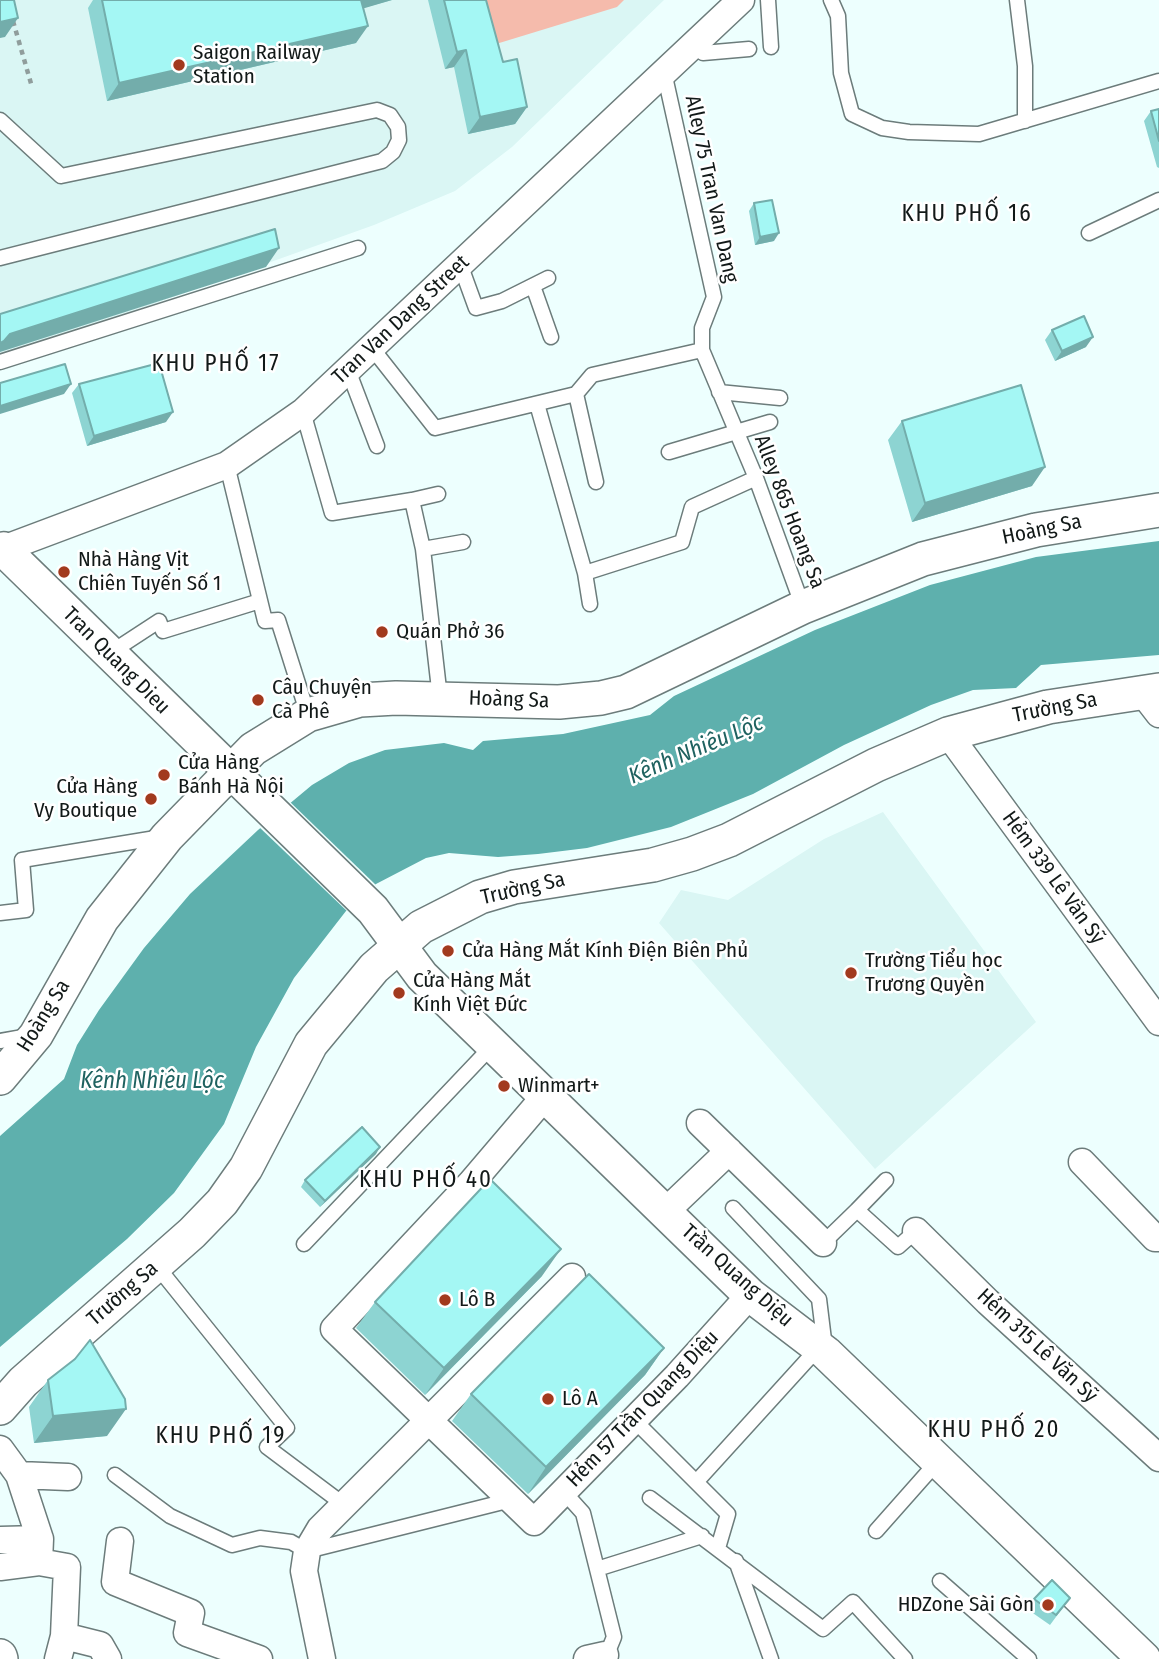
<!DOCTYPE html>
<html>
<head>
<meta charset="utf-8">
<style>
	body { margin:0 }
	canvas { display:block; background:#edfffe }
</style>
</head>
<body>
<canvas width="1159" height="1659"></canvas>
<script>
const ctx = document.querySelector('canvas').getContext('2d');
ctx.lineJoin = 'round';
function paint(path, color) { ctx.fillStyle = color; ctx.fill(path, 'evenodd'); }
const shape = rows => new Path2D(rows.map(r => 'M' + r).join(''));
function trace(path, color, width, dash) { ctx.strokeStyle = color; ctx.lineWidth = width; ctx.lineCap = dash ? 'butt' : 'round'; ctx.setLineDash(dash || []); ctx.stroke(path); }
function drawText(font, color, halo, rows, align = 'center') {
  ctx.font = font + ' "Fira Sans Condensed",sans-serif'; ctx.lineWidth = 5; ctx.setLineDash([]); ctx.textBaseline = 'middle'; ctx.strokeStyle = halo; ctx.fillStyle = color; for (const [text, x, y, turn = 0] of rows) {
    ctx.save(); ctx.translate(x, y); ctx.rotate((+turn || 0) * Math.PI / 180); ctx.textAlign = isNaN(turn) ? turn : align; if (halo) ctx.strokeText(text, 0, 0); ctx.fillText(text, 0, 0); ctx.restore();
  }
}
const built = shape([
	[0,0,664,0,512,147,455,191,374,225,0,359],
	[883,812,1036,1022,875,1169,659,923,681,890,728,900,824,839]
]);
const green = shape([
	[486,0,624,0,617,7,496,44]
]);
const water = shape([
	[1159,541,1159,655,1041,665,1016,688,973,690,931,705,844,745,753,794,671,827,587,848,538,854,498,857,449,853,426,858,376,884,346,911,294,978,256,1047,224,1124,174,1193,127,1239,0,1347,0,1136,64,1079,77,1045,99,1010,144,948,190,894,258,830,312,785,349,763,385,750,444,743,473,750,483,741,563,734,650,715,674,696,815,630,930,585,1036,557]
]);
const pier = shape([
	[288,800,378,887,349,913,257,825]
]);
const path = shape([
	[13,21,32,87]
]);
const service = shape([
	[768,0,771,47],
	[831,0,838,16,841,73,852,114,882,128,909,132,979,134,1159,81],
	[1017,0,1025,66,1025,121],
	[692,45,703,53,749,49],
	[664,72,714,297,702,328,702,350,756,478,803,607],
	[0,120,61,176,377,110,390,115,398,127,399,140,393,152,382,161,0,258],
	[1089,233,1159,200],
	[460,264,476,308,502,301,548,278],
	[533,286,551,337],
	[372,348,435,428,576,394,592,375,702,350],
	[0,362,358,248],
	[348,370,377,446],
	[719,392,780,398],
	[576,394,596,482],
	[537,404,585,573,590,604],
	[303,412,332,513,412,500,423,549,440,698],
	[669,452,770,422],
	[227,465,265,621,278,620,308,715],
	[412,500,438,494],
	[423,549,463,542],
	[585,573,682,542,692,507,756,478],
	[110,653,159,621,163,631,260,601],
	[0,913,26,910,22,860,162,837],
	[0,1041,28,1036],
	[733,1208,819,1299,825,1348],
	[857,1210,886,1180],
	[823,1243,857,1210,898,1247,916,1231],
	[304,1244,493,1045],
	[156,1265,287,1428,267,1447,343,1504],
	[634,1420,728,1514,718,1548],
	[115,1475,170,1516,232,1545,260,1538,291,1542,307,1551,511,1500],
	[698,1480,819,1347],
	[564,1492,583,1513,614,1637,605,1659],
	[650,1498,823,1629,853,1602,905,1659],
	[876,1531,938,1461],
	[736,1561,771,1659],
	[597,1569,702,1536],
	[940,1581,1029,1659]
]);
const minor = shape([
	[3,549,227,465,303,412,741,0],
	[1142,692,1159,714],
	[948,734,1159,1022],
	[546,1095,471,1183,334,1329,534,1522,677,1376,750,1295],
	[700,1123,823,1243],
	[1082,1162,1155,1238,1159,1238],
	[666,1211,729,1151],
	[916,1231,988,1302,1159,1458],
	[0,1449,19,1475,40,1539,39,1562],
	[19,1475,68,1477],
	[0,1540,40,1539],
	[120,1541,115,1582,191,1613,187,1633,259,1659],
	[0,1567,39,1562,67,1567,64,1636,58,1659],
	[64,1636,100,1645,108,1659],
	[322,1659,304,1571,307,1551,320,1529,572,1277],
	[587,1659,605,1655]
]);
const tertiary = shape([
	[0,550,3,549,373,910,422,976,493,1045,750,1295,826,1353,1144,1659],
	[0,1078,36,1035,102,919,167,837,253,749,308,715,360,700,396,698,559,702,601,698,626,692,803,607,923,559,1036,530,1159,510],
	[0,1408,23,1382,192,1233,222,1202,246,1168,311,1044,374,968,421,927,480,897,514,887,653,865,692,854,729,840,876,765,948,734,1048,707,1159,690],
	[0,1656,1,1659]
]);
const wall = shape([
	[93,0,392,0,363,8,356,43,107,101,88,8],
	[428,0,486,0,503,62,527,107,515,124,468,134,454,67,445,69],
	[1159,109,1159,168,1157,167,1144,121,1151,111],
	[754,203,774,241,755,245,749,211],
	[1052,330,1086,347,1055,361,1045,340],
	[79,384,166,422,87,446,72,393],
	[902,421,1032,486,912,522,888,440],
	[376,1154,320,1207,301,1187,305,1180],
	[542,1276,425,1395,356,1328,375,1302],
	[664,1348,645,1375,528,1494,452,1421,471,1394],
	[48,1380,107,1436,34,1443,29,1407],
	[1070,1598,1050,1625,1027,1609,1034,1599]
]);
const shadedWall = shape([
	[357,0,392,0,348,13],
	[18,18,5,37,0,38,0,22],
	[368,26,356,43,107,101,119,83],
	[466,50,454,67,445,69,457,52],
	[527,107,515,124,468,134,480,117],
	[779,233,774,241,755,245,760,237],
	[279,248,266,267,0,352,0,343,10,334],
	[1093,337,1086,347,1055,361,1062,351],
	[71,384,64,394,0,414,0,406],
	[173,412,166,422,87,446,94,436],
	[1045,467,1032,486,912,522,925,503],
	[380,1147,376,1154,320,1207,325,1201],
	[561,1249,542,1276,425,1395,444,1368],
	[664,1348,645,1375,528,1494,546,1467],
	[126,1409,107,1436,34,1443,53,1416]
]);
const building = shape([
	[0,0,14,0,18,18,0,22,0,0],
	[102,0,361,0,368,26,119,83,102,0],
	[444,0,486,0,503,62,517,59,527,107,480,117,466,50,457,52,444,0],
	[1159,109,1159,141,1151,111,1159,109],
	[772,200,779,233,760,237,754,203,772,200],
	[275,229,279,248,10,334,4,341,0,343,0,314,275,229],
	[1084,316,1093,337,1062,351,1052,330,1084,316],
	[159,363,173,412,94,436,79,384,159,363],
	[65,364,71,384,0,406,0,383,65,364],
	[1021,385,1045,467,925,503,902,421,1021,385],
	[362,1127,380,1147,325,1201,305,1180,362,1127],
	[490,1179,561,1249,444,1368,375,1302,490,1179],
	[589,1274,664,1348,546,1467,471,1394,589,1274],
	[90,1340,125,1399,126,1409,53,1416,48,1380,75,1359,90,1340],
	[1052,1580,1070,1598,1056,1615,1034,1599,1052,1580]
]);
const markers = [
	[179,65,7,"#a23a1e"],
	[64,572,7,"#a23a1e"],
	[382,632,7,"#a23a1e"],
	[258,700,7,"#a23a1e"],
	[164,775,7,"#a23a1e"],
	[151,799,7,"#a23a1e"],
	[448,951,7,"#a23a1e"],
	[851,973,7,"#a23a1e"],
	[399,993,7,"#a23a1e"],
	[504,1086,7,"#a23a1e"],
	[445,1300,7,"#a23a1e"],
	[548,1399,7,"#a23a1e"],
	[1048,1605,7,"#a23a1e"]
];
const poiNames = [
	["Saigon Railway",193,53],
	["Station",193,77],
	["Nhà Hàng Vịt",78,560],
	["Chiên Tuyến Số 1",78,584],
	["Quán Phở 36",396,632],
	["Câu Chuyện",272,688],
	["Cà Phê",272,712],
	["Cửa Hàng",178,763],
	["Bánh Hà Nội",178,787],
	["Cửa Hàng",137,787,"right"],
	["Vy Boutique",137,811,"right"],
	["Cửa Hàng Mắt Kính Điện Biên Phủ",462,951],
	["Trường Tiểu học",865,961],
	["Trương Quyền",865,985],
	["Cửa Hàng Mắt",413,981],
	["Kính Việt Đức",413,1005],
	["Winmart+",518,1086],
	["Lô B",459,1300],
	["Lô A",562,1399],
	["HDZone Sài Gòn",1034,1605,"right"]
];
const streetNames = [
	["Alley 75 Tran Van Dang",711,189,78],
	["Tran Van Dang Street",401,320,-43],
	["Alley 865 Hoang Sa",789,512,69],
	["Hoàng Sa",1042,530,-12],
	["Tran Quang Dieu",116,661,45],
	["Hoàng Sa",509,700,2],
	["Trường Sa",1055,708,-11],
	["Hẻm 339 Lê Văn Sỹ",1053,878,54],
	["Trường Sa",523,889,-13],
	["Hoàng Sa",44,1016,-58],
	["Trần Quang Diệu",737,1276,42],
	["Trường Sa",123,1294,-41],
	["Hẻm 315 Lê Văn Sỹ",1037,1346,43],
	["Hẻm 57 Trần Quang Diệu",643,1409,-46]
];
const neighbourhoodNames = [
	["KHU PHỐ 16",967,215],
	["KHU PHỐ 17",216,365],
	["KHU PHỐ 40",426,1181],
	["KHU PHỐ 20",994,1431],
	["KHU PHỐ 19",221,1437]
];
const waterNames = [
	["Kênh Nhiêu Lộc",696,750,-23],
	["Kênh Nhiêu Lộc",152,1082]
];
paint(built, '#daf6f4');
paint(green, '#f5bbac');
paint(water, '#5eb0ad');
paint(pier, '#edfffe');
trace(service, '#6c7c7b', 17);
trace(minor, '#6c7c7b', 29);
trace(tertiary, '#6c7c7b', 36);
trace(path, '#909d9c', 4.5, [5, 5]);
trace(service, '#fff', 14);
trace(minor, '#fff', 26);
trace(tertiary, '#fff', 33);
paint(wall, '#8dd4d2');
paint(shadedWall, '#73adab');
paint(building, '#a4f7f4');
trace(building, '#73adab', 2);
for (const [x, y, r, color] of markers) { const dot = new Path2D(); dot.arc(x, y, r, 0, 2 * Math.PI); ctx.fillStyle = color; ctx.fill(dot); trace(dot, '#fff', 2.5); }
drawText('21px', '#121918', '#fff', poiNames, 'left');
drawText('21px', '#121918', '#fff', streetNames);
ctx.letterSpacing = '2px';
drawText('23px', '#121918', '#fff', neighbourhoodNames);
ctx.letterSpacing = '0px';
drawText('italic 23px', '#1f6260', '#fff', waterNames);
</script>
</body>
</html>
